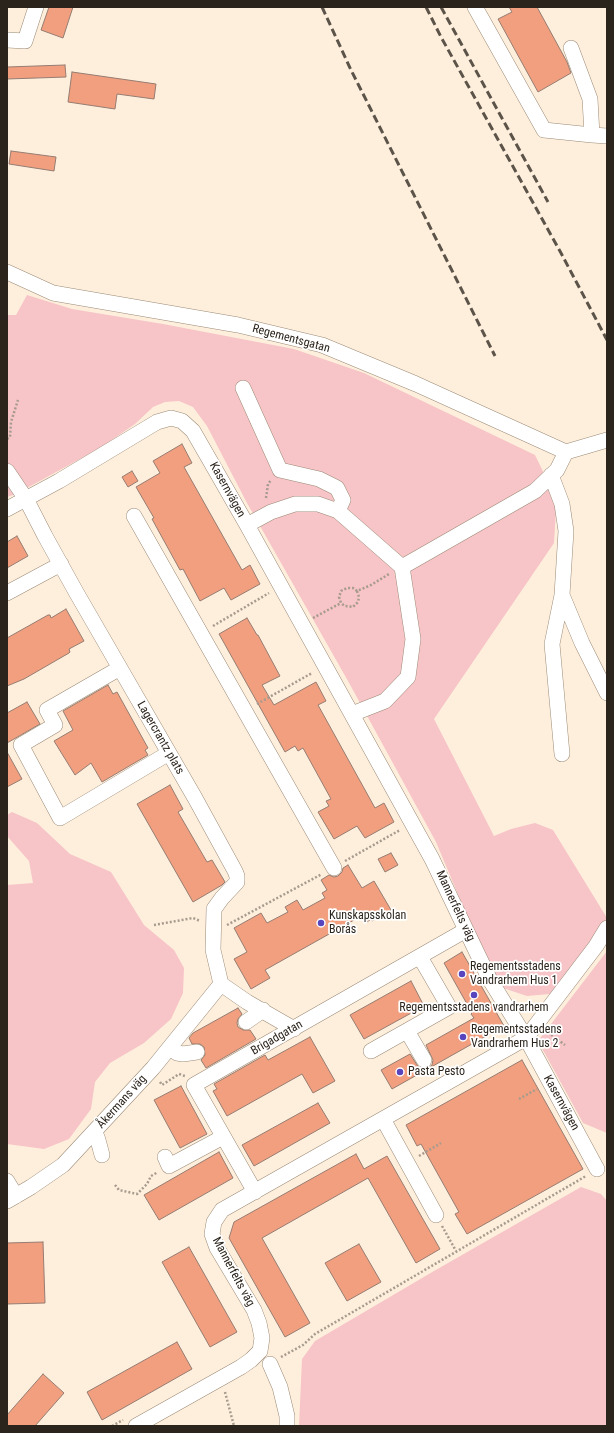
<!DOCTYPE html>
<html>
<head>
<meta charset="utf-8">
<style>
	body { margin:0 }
	#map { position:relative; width:614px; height:1433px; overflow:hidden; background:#feefdd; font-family:"Roboto Condensed",sans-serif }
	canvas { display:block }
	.frame { position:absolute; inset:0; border:8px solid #2b241c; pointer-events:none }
</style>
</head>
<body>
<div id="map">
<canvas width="614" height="1433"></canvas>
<div class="frame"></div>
</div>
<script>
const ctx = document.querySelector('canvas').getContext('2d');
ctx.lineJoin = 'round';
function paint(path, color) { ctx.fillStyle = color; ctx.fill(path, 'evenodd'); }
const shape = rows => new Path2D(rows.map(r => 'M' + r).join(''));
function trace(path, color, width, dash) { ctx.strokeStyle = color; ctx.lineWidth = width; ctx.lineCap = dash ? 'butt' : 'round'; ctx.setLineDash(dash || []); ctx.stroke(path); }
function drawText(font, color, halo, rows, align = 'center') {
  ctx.font = font + ' "Roboto Condensed",sans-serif'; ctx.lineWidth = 3.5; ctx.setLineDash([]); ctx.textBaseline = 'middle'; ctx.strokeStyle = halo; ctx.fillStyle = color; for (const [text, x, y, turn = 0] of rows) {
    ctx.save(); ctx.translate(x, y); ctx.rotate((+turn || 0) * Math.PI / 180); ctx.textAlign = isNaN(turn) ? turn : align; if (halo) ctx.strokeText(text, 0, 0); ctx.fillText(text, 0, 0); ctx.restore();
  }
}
const green = shape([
	[27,295,72,309,163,324,294,349,364,373,535,455,552,490,556,510,554,543,434,719,494,836,511,829,535,823,553,830,607,918,607,920,550,994,527,996,503,988,483,954,436,842,348,681,247,503,207,426,193,407,179,401,165,402,153,407,135,424,100,448,16,494,7,497,7,315,16,315],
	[12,812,37,823,70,854,111,872,144,925,174,950,184,968,183,993,171,1019,144,1043,110,1063,95,1082,91,1109,69,1139,44,1149,7,1144,7,885,33,883,29,861,7,836,7,815],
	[607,951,607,1133,583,1123,538,1041],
	[581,1187,601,1194,607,1201,607,1426,299,1426,302,1359,315,1341,434,1271]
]);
const building = shape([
	[49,7,73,7,63,38,41,30,49,7],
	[509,7,537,7,567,62,571,73,538,92,498,19,512,12,509,7],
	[65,65,66,77,7,79,7,67,65,65],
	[72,72,156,84,154,99,117,94,115,109,68,102,72,72],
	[11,151,56,157,54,171,9,164,11,151],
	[182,444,192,463,184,467,242,570,250,565,260,584,231,600,224,588,200,601,183,569,180,570,152,519,154,518,136,487,160,473,153,461,182,444],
	[132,471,138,481,128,487,122,477,132,471],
	[17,536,28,556,7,568,7,542,17,536],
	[66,609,84,641,69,649,70,652,69,653,24,679,7,686,7,638,48,615,50,615,51,618,66,609],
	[247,618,257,635,258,635,280,676,262,685,274,705,316,682,326,701,318,705,375,808,384,803,394,822,365,838,357,826,334,839,318,812,329,806,326,801,331,799,303,748,298,751,295,746,285,752,219,634,247,618],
	[108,685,113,694,117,692,148,748,145,750,148,755,102,782,91,763,75,775,54,741,73,730,63,711,108,685],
	[27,702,40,724,7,743,7,713,27,702],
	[7,752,22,779,7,787,7,752],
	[170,785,183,809,178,812,207,862,212,860,225,882,222,885,193,902,137,804,170,785],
	[391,853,398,865,385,872,378,859,391,853],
	[348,865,362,888,374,881,391,910,372,921,371,919,367,922,363,915,265,970,270,978,251,989,234,959,247,952,234,928,261,913,267,923,288,912,285,907,297,900,303,910,325,898,322,893,327,890,321,880,329,875,334,877,338,876,342,872,343,868,348,865],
	[462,952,504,1026,392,1089,381,1070,410,1054,419,1068,424,1069,428,1068,432,1065,433,1060,426,1045,474,1018,471,1014,472,1013,444,963,462,952],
	[411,981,424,1006,364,1039,350,1015,411,981],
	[238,1008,242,1014,238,1019,237,1023,238,1027,243,1030,250,1030,256,1039,206,1068,201,1060,205,1055,204,1047,200,1044,192,1044,189,1038,193,1033,238,1008],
	[310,1037,335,1081,313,1093,302,1074,227,1116,213,1091,217,1089,214,1084,265,1055,268,1060,310,1037],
	[522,1060,583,1169,467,1234,455,1214,459,1212,421,1144,417,1146,406,1125,522,1060],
	[181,1086,207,1134,180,1148,154,1100,181,1086],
	[318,1103,330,1123,254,1166,242,1145,318,1103],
	[219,1152,233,1178,159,1220,144,1195,219,1152],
	[356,1154,364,1169,387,1156,440,1249,416,1263,368,1178,262,1238,310,1323,285,1337,229,1238,234,1222,356,1154],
	[43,1242,45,1303,7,1304,7,1243,43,1242],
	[359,1244,381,1282,347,1301,325,1263,359,1244],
	[189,1247,237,1332,210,1347,162,1262,189,1247],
	[177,1342,192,1369,102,1420,87,1392,177,1342],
	[43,1374,64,1393,35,1426,7,1426,7,1415,43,1374]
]);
const path = shape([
	[7,439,10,437,11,422,18,400],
	[266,498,268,484,271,480],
	[357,591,359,597,358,602,353,607,345,606,341,603,339,597,341,591,347,588,353,588,357,591,371,585,389,574],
	[313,618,341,603],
	[213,626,269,593],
	[257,704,312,673],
	[345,861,400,830],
	[154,925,193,918,200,921],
	[227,925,322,874],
	[548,1032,565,1045],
	[160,1082,162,1085,179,1074,185,1076],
	[519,1099,537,1089],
	[419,1156,441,1143],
	[115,1185,119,1190,137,1194,147,1184,151,1176,158,1172],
	[442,1226,456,1251],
	[281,1357,303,1345,315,1334,586,1176],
	[225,1392,234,1426],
	[112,1426,123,1420]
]);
const minor = shape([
	[475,7,544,130,592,135],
	[7,40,25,41,36,7],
	[571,48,590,99,592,135,607,136],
	[7,272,53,293,238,325,322,345,416,384,566,452,607,440],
	[243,388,280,470,319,479,337,488,343,500,338,511],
	[7,471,26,499,45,536,76,592,195,798,235,871,237,876,237,882,222,898,214,909,213,950,221,984],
	[551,475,562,504,566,531,562,595,582,643,607,693],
	[7,509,59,481,157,422,171,418,182,421,193,431,247,525,412,823,432,859,490,980,526,1038,597,1169],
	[134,516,334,868],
	[247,525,271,512,295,504,318,504,338,511,402,567,413,639,408,677,385,701,352,714],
	[402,567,535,491,557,470,566,452],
	[7,593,61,564],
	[120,668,47,710,55,725,21,745,60,818,169,753],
	[562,754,552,644,562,595],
	[221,984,247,1002,294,1029],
	[246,1022,263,1010],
	[407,1031,424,1060],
	[170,1047,177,1053,183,1054,197,1052],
	[371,1051,449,1007,420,957],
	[383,1119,436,1215],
	[95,1132,98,1140,102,1155],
	[165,1157,169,1166,223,1137],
	[7,1181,16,1196],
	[255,1192,194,1085,466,930],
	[7,1201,31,1187,63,1165,153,1068,221,984],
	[270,1364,280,1387,287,1416,287,1426],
	[136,1426,241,1367,251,1360,260,1351,262,1338,259,1323,254,1310,217,1248,212,1234,214,1222,222,1210,526,1038,596,946,607,928]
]);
const rail = shape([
	[322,7,351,70,495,356],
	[426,7,441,37,561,253,607,340],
	[441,7,548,202]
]);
const markers = [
	[321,923,4,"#5845bd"],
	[462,974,4,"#5845bd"],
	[474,995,4,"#5845bd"],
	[463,1037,4,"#5845bd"],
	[400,1072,4,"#5845bd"]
];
const streetNames = [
	["Regementsgatan",291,339,15],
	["Kasernvägen",227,490,61],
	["Lagercrantz plats",160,738,60],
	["Mannerfelts väg",455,906,65],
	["Brigadgatan",277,1038,-30],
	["Åkermans väg",122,1102,-48],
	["Kasernvägen",561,1103,61],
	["Mannerfelts väg",233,1272,62]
];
const poiNames = [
	["Kunskapsskolan",329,916],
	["Borås",329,930],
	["Regementsstadens",470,967],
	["Vandrarhem Hus 1",470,981],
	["Regementsstadens vandrarhem",474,1008,"center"],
	["Regementsstadens",471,1030],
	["Vandrarhem Hus 2",471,1044],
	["Pasta Pesto",408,1072]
];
paint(green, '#f7c4c7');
paint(building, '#f19f7e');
trace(building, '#967c71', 1);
trace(minor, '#9b8a76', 16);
trace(path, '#a79b8d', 2.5, [2, 2]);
trace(minor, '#fff', 15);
trace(rail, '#5c5349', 3, [8, 4]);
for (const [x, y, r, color] of markers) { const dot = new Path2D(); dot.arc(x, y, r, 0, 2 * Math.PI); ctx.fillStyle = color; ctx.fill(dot); trace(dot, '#fff', 1.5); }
drawText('12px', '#2b241c', '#fff', streetNames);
drawText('12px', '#2b241c', '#fff', poiNames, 'left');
</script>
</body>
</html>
